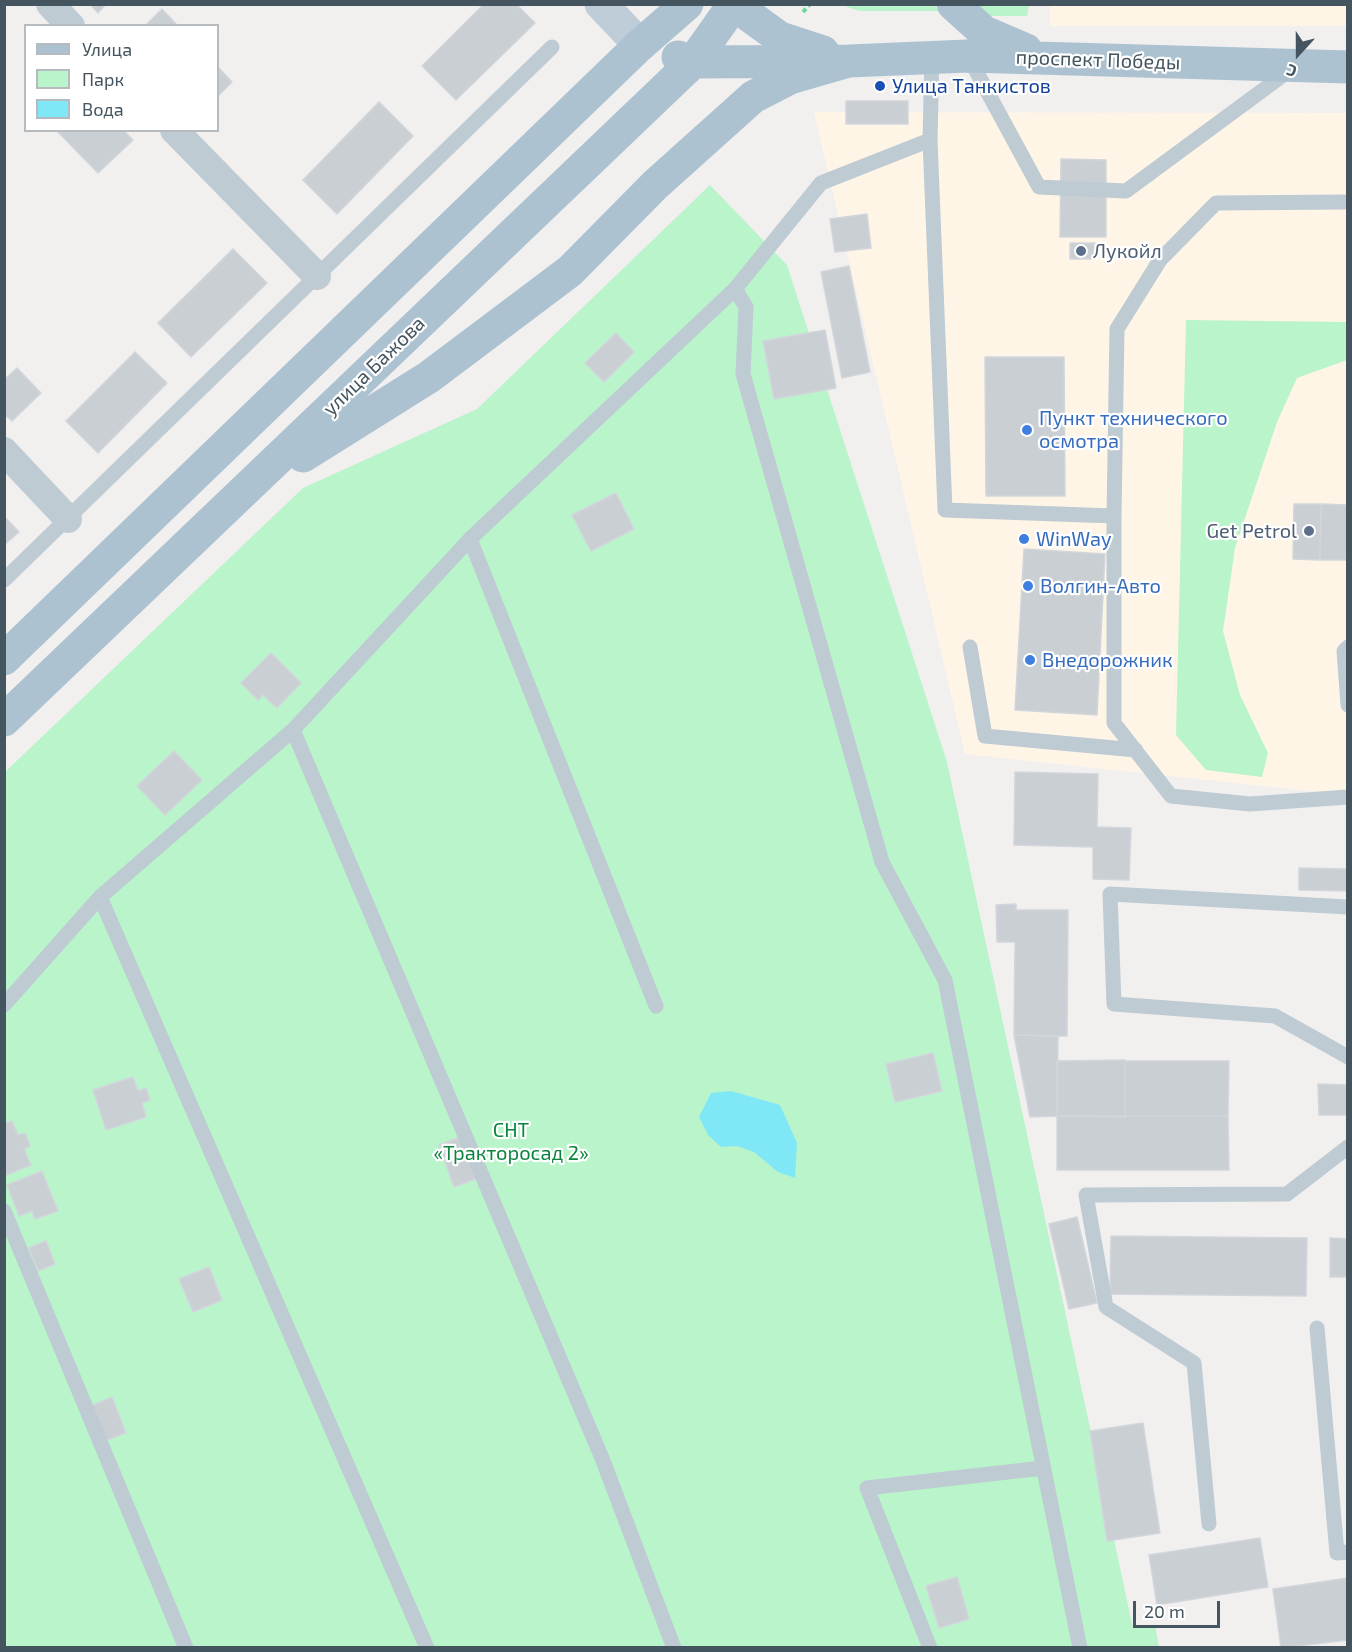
<!DOCTYPE html>
<html>
<head>
<meta charset="utf-8">
<style>
	body { margin:0 }
	#map { position:relative; width:1352px; height:1652px; overflow:hidden; background:#f2efef; font-family:"Exo 2",sans-serif }
	canvas { display:block }
	.frame { position:absolute; inset:0; border:6px solid #45555f; pointer-events:none }
	.legend { position:absolute; left:24px; top:24px; width:195px; height:108px; box-sizing:border-box; background:#fff; border:2px solid #b5bbbf; margin:0; padding:8px 10px; list-style:none; font-size:18px; color:#45555f }
	.legend li { display:flex; align-items:center; gap:12px; height:30px }
	.legend b { width:30px; border:2px solid #b5bbbf }
	.north { position:absolute; left:1268px; top:24px; width:60px; height:60px; -webkit-text-stroke:4px #fff; paint-order:stroke; rotate:201deg; font-size:16px; font-weight:700; line-height:24px; text-align:center; color:#45555f }
	.north::after { content:''; display:block; margin:auto; width:21px; height:27px; background:#45555f; clip-path:polygon(50% 0,100% 100%,50% 72%,0 100%) }
	.scale { position:absolute; left:1133px; top:1601px; width:87px; height:27px; box-sizing:border-box; border:3px solid #45555f; border-top:0; padding-left:8px; font-size:18px; line-height:21px; white-space:nowrap; color:#45555f; -webkit-text-stroke:4px #fff; paint-order:stroke }
</style>
</head>
<body>
<div id="map">
<canvas width="1352" height="1652"></canvas>
<div class="frame"></div>
<ul class="legend">
<li><b style="height:8px;background:#acc2d1"></b>Улица</li>
<li><b style="height:16px;background:#b9f4cb"></b>Парк</li>
<li><b style="height:16px;background:#80e7f6"></b>Вода</li>
</ul>
<div class="north">С</div>
<div class="scale">20 m</div>
</div>
<script>
const ctx = document.querySelector('canvas').getContext('2d');
ctx.lineJoin = 'round';
function paint(path, color) { ctx.fillStyle = color; ctx.fill(path, 'evenodd'); }
const shape = rows => new Path2D(rows.map(r => 'M' + r).join(''));
function trace(path, color, width, dash) { ctx.strokeStyle = color; ctx.lineWidth = width; ctx.lineCap = dash ? 'butt' : 'round'; ctx.setLineDash(dash || []); ctx.stroke(path); }
function drawText(font, color, halo, rows, align = 'center') {
  ctx.font = font + ' "Exo 2",sans-serif'; ctx.lineWidth = 4.5; ctx.setLineDash([]); ctx.textBaseline = 'middle'; ctx.strokeStyle = halo; ctx.fillStyle = color; for (const [text, x, y, turn = 0] of rows) {
    ctx.save(); ctx.translate(x, y); ctx.rotate((+turn || 0) * Math.PI / 180); ctx.textAlign = isNaN(turn) ? turn : align; if (halo) ctx.strokeText(text, 0, 0); ctx.fillText(text, 0, 0); ctx.restore();
  }
}
const commercial = shape([
	[1050,5,1347,5,1347,26,1050,26],
	[814,112,1347,113,1347,795,965,754]
]);
const green = shape([
	[842,5,934,5,939,11,859,11],
	[971,5,1029,5,1027,16,981,16],
	[710,185,787,265,947,762,1133,1628,1155,1625,1159,1647,5,1648,5,772,303,488,477,409],
	[1186,320,1347,322,1347,360,1297,378,1277,422,1235,548,1223,631,1240,695,1268,753,1262,777,1206,770,1176,735]
]);
const water = shape([
	[731,1091,780,1105,797,1143,795,1178,778,1172,754,1152,737,1146,721,1147,708,1135,699,1117,711,1093]
]);
const building = shape([
	[90,4,106,4,98,13,90,4],
	[484,4,516,4,535,23,456,100,422,66,484,4],
	[162,9,178,26,145,26,162,9],
	[218,67,232,82,218,96,218,67],
	[846,101,908,101,908,124,846,124,846,101],
	[379,102,413,136,337,214,303,180,379,102],
	[56,130,123,130,133,140,98,173,56,130],
	[1061,159,1106,160,1106,237,1060,237,1061,159],
	[867,214,871,248,835,252,830,219,867,214],
	[1070,243,1096,243,1095,259,1070,259,1070,243],
	[233,249,267,283,191,357,158,323,233,249],
	[849,266,870,372,842,378,821,272,849,266],
	[825,330,836,388,774,399,763,341,825,330],
	[616,333,634,352,604,382,585,363,616,333],
	[135,352,167,383,98,453,66,421,135,352],
	[985,357,1064,357,1065,496,986,496,985,357],
	[17,368,41,393,12,421,4,414,4,380,17,368],
	[616,493,634,529,591,551,572,515,616,493],
	[1294,504,1321,504,1320,560,1293,559,1294,504],
	[1321,504,1348,505,1348,560,1320,560,1321,504],
	[4,516,19,532,4,545,4,516],
	[1024,549,1105,554,1097,715,1015,710,1024,549],
	[271,653,301,683,277,708,263,695,258,700,241,683,271,653],
	[174,751,202,780,165,815,137,786,174,751],
	[1015,772,1098,774,1097,827,1131,828,1129,880,1093,879,1093,847,1014,845,1015,772],
	[1299,868,1348,869,1348,891,1299,890,1299,868],
	[1016,904,1016,910,1068,910,1067,1036,1014,1035,1015,942,997,942,996,905,1016,904],
	[1014,1035,1058,1036,1057,1116,1030,1117,1014,1035],
	[933,1053,942,1091,895,1102,886,1064,933,1053],
	[1125,1060,1125,1117,1057,1116,1057,1061,1125,1060],
	[1125,1061,1229,1061,1228,1116,1125,1116,1125,1061],
	[133,1077,138,1091,146,1088,150,1100,142,1103,146,1117,106,1130,93,1090,133,1077],
	[1318,1084,1348,1085,1348,1115,1319,1115,1318,1084],
	[1057,1116,1228,1116,1229,1170,1057,1170,1057,1116],
	[12,1121,18,1135,25,1133,30,1146,24,1149,31,1165,4,1176,4,1124,12,1121],
	[463,1136,478,1178,454,1187,439,1145,463,1136],
	[42,1171,58,1211,35,1219,32,1211,19,1216,7,1185,42,1171],
	[1077,1217,1097,1303,1069,1309,1049,1224,1077,1217],
	[1111,1236,1307,1238,1306,1296,1110,1294,1111,1236],
	[1330,1238,1348,1239,1348,1277,1330,1277,1330,1238],
	[46,1241,55,1264,38,1271,29,1248,46,1241],
	[209,1267,222,1300,193,1312,179,1279,209,1267],
	[112,1397,126,1433,104,1441,91,1406,112,1397],
	[1143,1423,1160,1533,1107,1541,1090,1431,1143,1423],
	[1260,1538,1268,1587,1157,1605,1149,1555,1260,1538],
	[957,1577,969,1619,939,1628,926,1586,957,1577],
	[1348,1578,1348,1640,1281,1648,1273,1589,1348,1578]
]);
const path = shape([
	[803,12,810,4]
]);
const lane = shape([
	[968,56,1039,187,1126,191,1290,70],
	[930,140,945,510,1114,516,1117,329,1160,260,1216,203,1344,202],
	[735,289,821,183,930,140,932,55],
	[1114,516,1114,723,1171,796,1250,804,1348,797],
	[470,539,656,1006],
	[4,580,552,47],
	[970,647,985,736,1136,750],
	[1348,647,1344,651,1348,705],
	[293,730,602,1458,674,1648],
	[100,897,427,1648],
	[1348,907,1110,894,1114,1004,1275,1016,1348,1057],
	[4,1005,100,897,293,730,470,539,735,289,746,307,743,374,882,862,945,980,1080,1648],
	[4,1211,186,1648],
	[1317,1328,1337,1553,1348,1552],
	[1209,1524,1194,1363,1106,1307,1086,1195,1287,1194,1348,1147],
	[930,1648,867,1488,1043,1468]
]);
const street = shape([
	[50,4,71,26],
	[174,130,317,276],
	[4,451,68,519]
]);
const secondary = shape([
	[601,4,640,45]
]);
const primary = shape([
	[733,4,780,38,823,52],
	[953,4,984,32,1026,50],
	[678,57,693,62,849,61,968,56,1348,67],
	[303,456,429,377,570,271,655,185,753,97,790,78,849,61],
	[4,659,640,45,687,4],
	[4,720,693,62,734,4]
]);
const markers = [
	[880,86,6,"#1a4fb4"],
	[1081,251,6,"#5c6f8a"],
	[1027,430,6,"#3f7fe0"],
	[1309,531,6,"#5c6f8a"],
	[1024,539,6,"#3f7fe0"],
	[1028,586,6,"#3f7fe0"],
	[1030,660,6,"#3f7fe0"]
];
const streetNames = [
	["проспект Победы",1098,60,2],
	["улица Бажова",374,366,-44]
];
const transitNames = [
	["Улица Танкистов",892,86]
];
const serviceNames = [
	["Лукойл",1093,251],
	["Get Petrol",1297,531,"right"]
];
const shopNames = [
	["Пункт технического",1039,418],
	["осмотра",1039,441],
	["WinWay",1036,539],
	["Волгин-Авто",1040,586],
	["Внедорожник",1042,660]
];
const parkNames = [
	["СНТ",511,1130],
	["«Тракторосад 2»",511,1153]
];
paint(commercial, '#fef5e7');
paint(green, '#b9f4cb');
paint(water, '#80e7f6');
paint(building, '#cacfd4');
trace(building, '#d2d6dc', 1.5);
trace(path, '#6cd79a', 4, [4.5, 3]);
trace(lane, '#becbd3', 15);
trace(street, '#becbd3', 28);
trace(secondary, '#becdd8', 33);
trace(primary, '#acc2d1', 33);
for (const [x, y, r, color] of markers) { const dot = new Path2D(); dot.arc(x, y, r, 0, 2 * Math.PI); ctx.fillStyle = color; ctx.fill(dot); trace(dot, '#fff', 2); }
drawText('20px', '#45555f', '#fff', streetNames);
drawText('20px', '#164399', '#fff', transitNames, 'left');
drawText('20px', '#4e5e75', '#fff', serviceNames, 'left');
drawText('20px', '#366cbe', '#fff', shopNames, 'left');
drawText('20px', '#0c843f', '#fff', parkNames);
</script>
</body>
</html>
